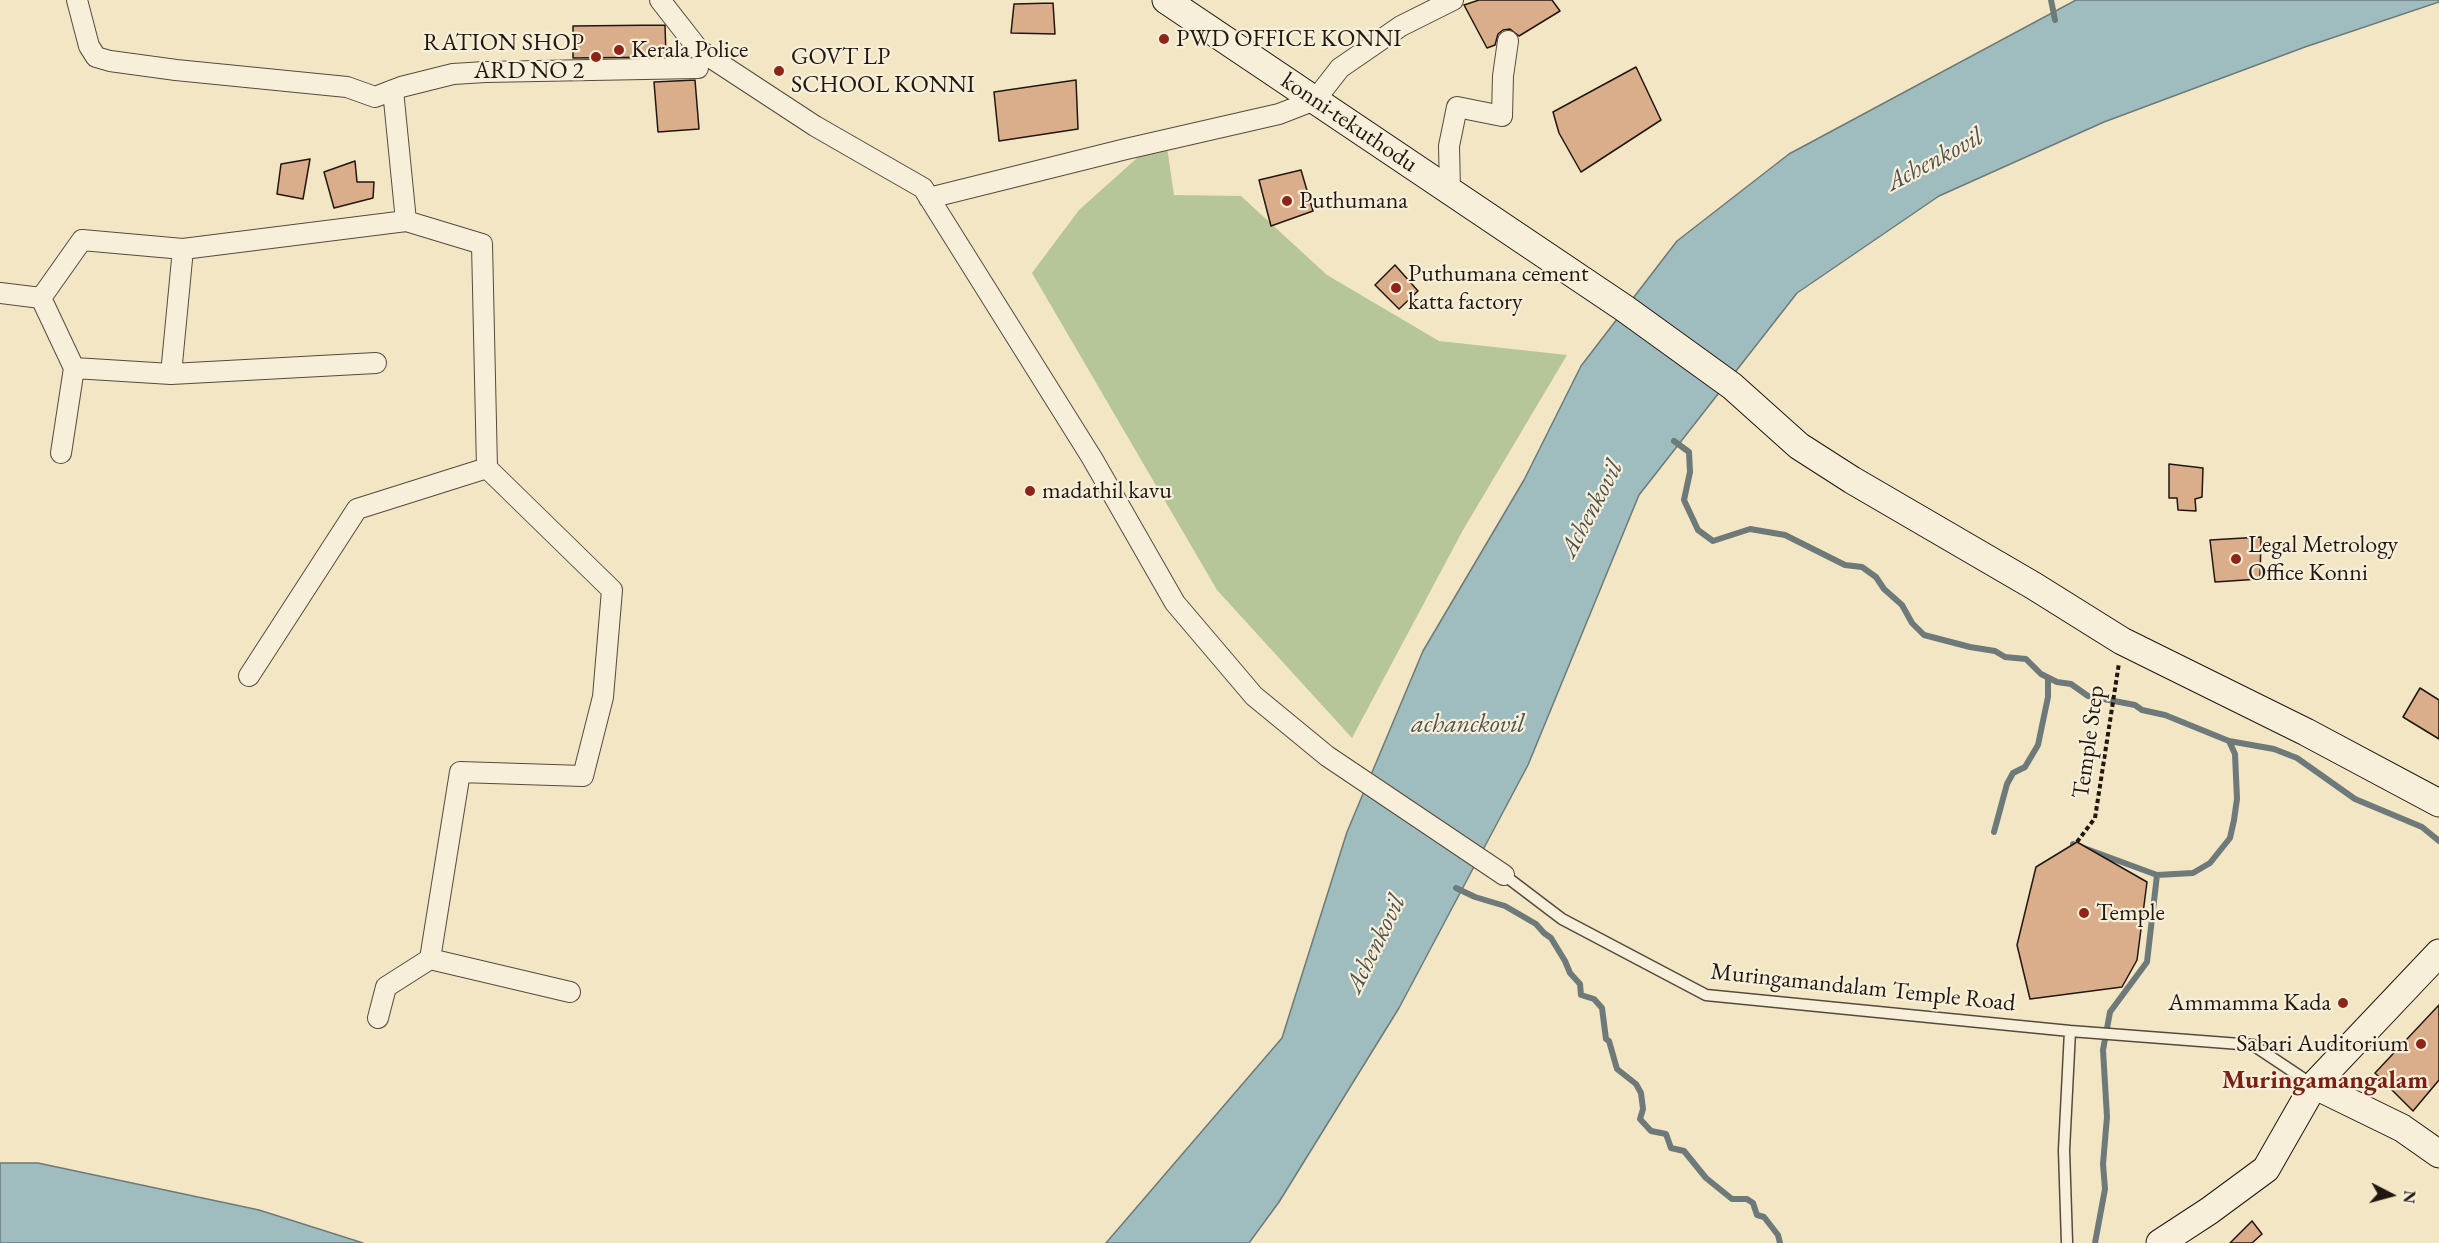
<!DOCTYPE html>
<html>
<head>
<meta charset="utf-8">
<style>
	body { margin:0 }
	#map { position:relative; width:2439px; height:1243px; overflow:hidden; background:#f2e6c5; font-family:"EB Garamond",serif }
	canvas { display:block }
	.north { position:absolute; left:2361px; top:1165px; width:60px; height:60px; -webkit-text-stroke:4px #f7efd9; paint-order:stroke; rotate:96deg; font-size:16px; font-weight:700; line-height:24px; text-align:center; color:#221611 }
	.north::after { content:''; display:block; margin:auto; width:21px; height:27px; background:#221611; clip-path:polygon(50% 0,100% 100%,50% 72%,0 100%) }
</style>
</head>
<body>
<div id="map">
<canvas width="2439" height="1243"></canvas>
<div class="north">N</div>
</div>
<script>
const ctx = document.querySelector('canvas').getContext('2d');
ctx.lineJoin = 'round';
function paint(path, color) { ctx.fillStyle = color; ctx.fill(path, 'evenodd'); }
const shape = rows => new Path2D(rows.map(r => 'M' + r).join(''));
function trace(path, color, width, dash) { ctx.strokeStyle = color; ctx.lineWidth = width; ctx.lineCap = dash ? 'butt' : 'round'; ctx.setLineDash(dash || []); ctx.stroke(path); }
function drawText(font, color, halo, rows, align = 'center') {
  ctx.font = font + ' "EB Garamond",serif'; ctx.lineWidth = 4.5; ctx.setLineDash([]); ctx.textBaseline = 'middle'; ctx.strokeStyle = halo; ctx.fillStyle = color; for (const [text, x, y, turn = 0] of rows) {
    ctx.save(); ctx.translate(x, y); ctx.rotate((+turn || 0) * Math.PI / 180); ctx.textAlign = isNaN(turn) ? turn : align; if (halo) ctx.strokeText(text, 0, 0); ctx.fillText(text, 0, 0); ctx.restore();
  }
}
const green = shape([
	[1165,133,1174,195,1241,196,1327,275,1439,341,1567,355,1463,530,1352,738,1217,590,1032,273,1079,210]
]);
const water = shape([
	[2076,0,2439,0,2439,2,2305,47,2104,122,1939,196,1797,293,1639,495,1528,765,1399,1008,1279,1202,1249,1243,1106,1243,1282,1038,1347,832,1423,651,1524,480,1581,366,1677,241,1789,154,2076,0],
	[0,1163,38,1163,259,1210,363,1243,0,1243,0,1163]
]);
const stream = shape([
	[2051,0,2055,20],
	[1674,441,1689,452,1690,472,1684,500,1698,530,1713,541,1750,529,1785,535,1845,565,1862,567,1876,577,1884,589,1902,605,1912,623,1924,635,1970,647,1995,651,2005,657,2026,659,2041,674,2057,682,2071,684,2088,696,2135,705,2142,710,2165,715,2229,741,2235,754,2237,799,2234,820,2230,838,2210,863,2193,873,2157,875,2073,844],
	[2229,741,2274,749,2297,758,2355,799,2422,827,2439,841],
	[1994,832,2007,784,2013,773,2025,767,2038,745,2048,697,2048,678],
	[1456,888,1475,897,1505,906,1536,924,1544,933,1551,938,1565,961,1570,973,1580,984,1581,995,1594,999,1602,1008,1606,1039,1609,1041,1617,1069,1636,1084,1641,1093,1643,1109,1640,1119,1651,1131,1666,1134,1671,1148,1684,1151,1706,1178,1732,1199,1747,1199,1753,1203,1757,1215,1764,1217,1778,1235,1780,1243],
	[2095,1243,2105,1189,2103,1164,2107,1117,2103,1050,2110,1012,2147,962,2157,875]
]);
const building = shape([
	[1479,0,1552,0,1560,11,1519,36,1510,29,1503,30,1498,34,1495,45,1487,48,1464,5,1479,0],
	[1053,3,1055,34,1011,33,1014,4,1053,3],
	[665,25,666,57,573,58,573,26,665,25],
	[1636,67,1661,120,1581,172,1559,133,1553,112,1636,67],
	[695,80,699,129,658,132,654,82,695,80],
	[1076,80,1078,129,999,141,994,92,1076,80],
	[310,159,303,199,277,194,281,164,310,159],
	[355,161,357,182,374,182,373,198,334,208,324,172,355,161],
	[1301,170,1313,211,1271,226,1259,180,1301,170],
	[1395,265,1418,291,1399,309,1375,285,1395,265],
	[2169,464,2203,468,2202,497,2195,499,2196,511,2178,510,2177,498,2169,498,2169,464],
	[2261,537,2260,579,2215,582,2210,540,2261,537],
	[2420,688,2439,700,2439,739,2403,717,2420,688],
	[2077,842,2147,882,2137,960,2122,987,2030,999,2017,945,2036,867,2077,842],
	[2439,1005,2439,1080,2413,1111,2375,1073,2439,1005],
	[2252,1221,2262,1234,2252,1243,2230,1243,2252,1221]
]);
const path = shape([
	[2077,842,2095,818,2119,663]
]);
const lane = shape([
	[1504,875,1562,919,1706,995,2070,1031],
	[2067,1243,2064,1150,2070,1031,2253,1045,2313,1085]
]);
const street = shape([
	[77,0,89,46,96,57,110,61,176,70,347,87,375,97,401,87,453,74,485,72,698,68],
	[660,0,699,50,815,126,923,188,1092,458,1175,603,1254,696,1327,756,1504,875],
	[1450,191,1449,146,1457,107,1502,116,1503,76,1508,41],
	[929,198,1126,149,1279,114,1315,100,1340,68,1401,26,1453,0],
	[183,249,171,374,376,363],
	[0,293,41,298,82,240,183,249,406,221,393,90],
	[41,298,74,368,171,374],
	[61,453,74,368],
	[249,676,357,509,487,468,482,244,406,221],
	[430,959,570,992],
	[378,1018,386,987,430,959,460,772,583,776,603,697,612,590,487,468]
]);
const secondary = shape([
	[1166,0,1624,308,1732,386,1799,446,1852,480,2034,586,2122,641,2306,732,2439,803],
	[2314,1085,2402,1128,2439,1154],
	[2160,1243,2209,1211,2266,1169,2314,1085,2439,953]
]);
const markers = [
	[1164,39,6,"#8f2418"],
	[619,50,6,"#8f2418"],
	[596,57,6,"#8f2418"],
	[779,71,6,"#8f2418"],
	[1287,201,6,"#8f2418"],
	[1396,288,6,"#8f2418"],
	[1030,491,6,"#8f2418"],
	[2236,559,6,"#8f2418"],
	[2084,913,6,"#8f2418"],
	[2343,1003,6,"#8f2418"],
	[2421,1044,6,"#8f2418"]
];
const poiNames = [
	["PWD OFFICE KONNI",1176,39],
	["RATION SHOP",584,43,"right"],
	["ARD NO 2",584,71,"right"],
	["Kerala Police",631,50],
	["GOVT LP",791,57],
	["SCHOOL KONNI",791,85],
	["Puthumana",1299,201],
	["Puthumana cement",1408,274],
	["katta factory",1408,302],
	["madathil kavu",1042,491],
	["Legal Metrology",2248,545],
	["Office Konni",2248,573],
	["Temple",2096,913],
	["Ammamma Kada",2331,1003,"right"],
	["Sabari Auditorium",2409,1044,"right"]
];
const streetNames = [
	["konni-tekuthodu",1349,123,34],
	["Temple Step",2089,742,-82],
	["Muringamandalam Temple Road",1863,988,6]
];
const waterNames = [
	["Achenkovil",1935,160,-28],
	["Achenkovil",1592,509,-62],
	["achanckovil",1468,725],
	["Achenkovil",1376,944,-64]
];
const neighbourhoodNames = [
	["Muringamangalam",2325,1081]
];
paint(green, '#b6c698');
paint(water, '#9fbdbe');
trace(water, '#6d7a79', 1.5);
trace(stream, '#6d7a79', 6);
paint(building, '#dbae8b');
trace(building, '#221611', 1.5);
trace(lane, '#564a3e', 13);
trace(street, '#564a3e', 22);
trace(secondary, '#221611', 29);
trace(path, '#221611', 4, [4.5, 3]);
trace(lane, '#f7efd9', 10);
trace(street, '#f7efd9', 20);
trace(secondary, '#f7efd9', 27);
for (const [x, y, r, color] of markers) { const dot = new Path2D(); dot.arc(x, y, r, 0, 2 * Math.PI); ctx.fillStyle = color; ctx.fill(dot); trace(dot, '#f7efd9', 2); }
drawText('24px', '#221611', '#f7efd9', poiNames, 'left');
drawText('24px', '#221611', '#f7efd9', streetNames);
drawText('italic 26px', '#4e504e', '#f7efd9', waterNames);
drawText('bold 26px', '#7a1f14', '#f7efd9', neighbourhoodNames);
</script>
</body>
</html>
